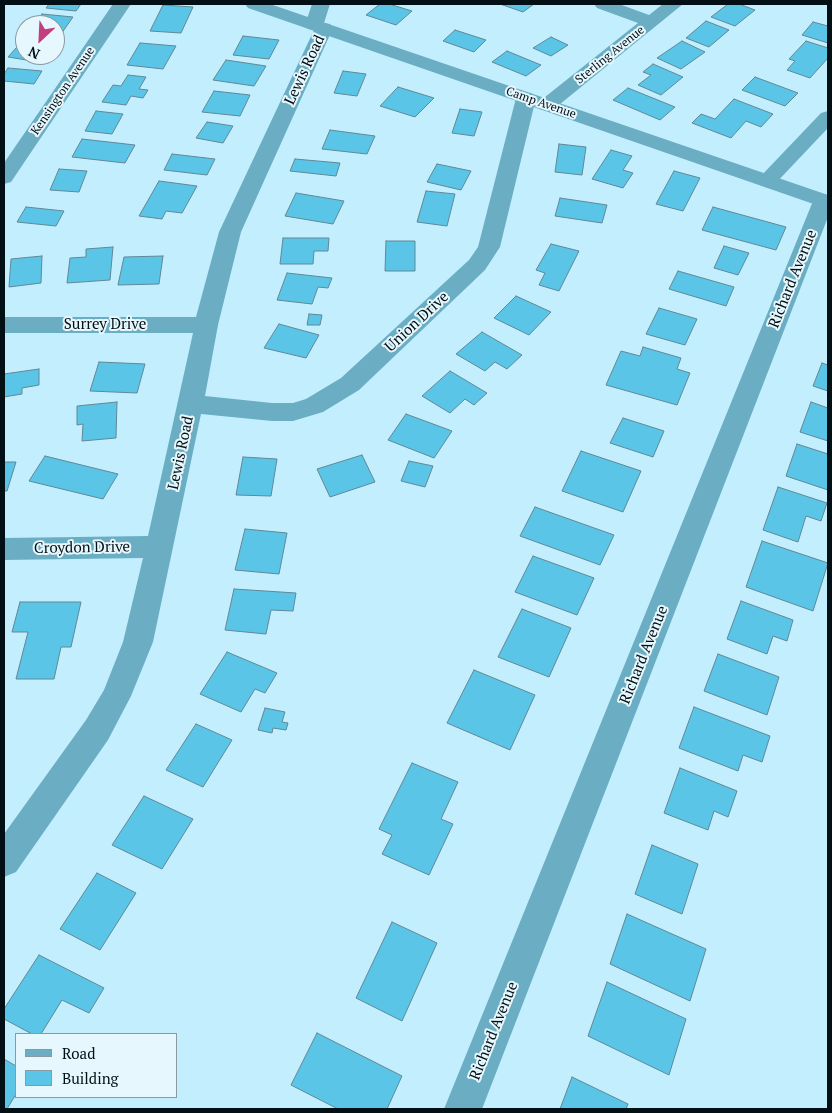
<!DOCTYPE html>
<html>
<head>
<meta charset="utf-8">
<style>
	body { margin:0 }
	#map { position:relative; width:832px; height:1113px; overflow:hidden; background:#c3eefe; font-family:"PT Serif",serif }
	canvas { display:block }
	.frame { position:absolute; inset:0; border:5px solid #020f14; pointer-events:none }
	.legend { position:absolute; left:15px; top:1033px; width:162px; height:65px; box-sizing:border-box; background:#e6f7fd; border:1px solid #8b9aa0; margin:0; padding:6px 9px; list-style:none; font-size:15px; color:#020f14 }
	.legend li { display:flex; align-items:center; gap:10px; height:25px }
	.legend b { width:25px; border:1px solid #8b9aa0 }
	.north { position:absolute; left:15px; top:15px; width:50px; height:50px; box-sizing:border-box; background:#e6f7fd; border:1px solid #8b9aa0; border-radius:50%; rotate:205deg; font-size:14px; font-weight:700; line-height:20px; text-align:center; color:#020f14 }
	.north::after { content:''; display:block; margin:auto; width:18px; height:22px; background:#c33d7f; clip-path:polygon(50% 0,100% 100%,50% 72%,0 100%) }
</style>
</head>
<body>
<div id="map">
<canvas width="832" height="1113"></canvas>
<div class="frame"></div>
<ul class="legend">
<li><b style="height:6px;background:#6baec4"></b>Road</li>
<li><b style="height:14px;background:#5bc5e7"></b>Building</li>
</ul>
<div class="north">N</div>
</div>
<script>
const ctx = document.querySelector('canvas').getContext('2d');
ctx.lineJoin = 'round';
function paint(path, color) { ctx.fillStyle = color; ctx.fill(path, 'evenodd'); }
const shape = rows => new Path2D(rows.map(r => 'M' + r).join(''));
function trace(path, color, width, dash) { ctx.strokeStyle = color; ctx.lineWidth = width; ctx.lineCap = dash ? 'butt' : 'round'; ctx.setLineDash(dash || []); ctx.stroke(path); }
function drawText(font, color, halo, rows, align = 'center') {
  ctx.font = font + ' "PT Serif",serif'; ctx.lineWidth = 4; ctx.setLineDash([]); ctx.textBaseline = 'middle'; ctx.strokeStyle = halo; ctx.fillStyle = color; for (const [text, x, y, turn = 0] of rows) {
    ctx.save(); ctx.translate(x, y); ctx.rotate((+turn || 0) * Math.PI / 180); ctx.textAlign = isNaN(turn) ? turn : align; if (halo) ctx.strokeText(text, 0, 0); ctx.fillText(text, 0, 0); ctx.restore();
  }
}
const building = shape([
	[49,4,81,4,76,11,46,8,49,4],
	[380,4,389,4,412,11,396,25,366,15,380,4],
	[500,4,534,4,523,12,500,4],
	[728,4,739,4,755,10,735,26,711,17,728,4],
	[163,5,193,7,181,33,150,31,163,5],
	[42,14,73,17,59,37,55,36,55,25,33,25,42,14],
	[706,21,729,30,709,47,686,38,706,21],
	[813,22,828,26,828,43,802,35,813,22],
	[455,30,486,40,474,52,443,41,455,30],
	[243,36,279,40,269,59,233,55,243,36],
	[551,37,568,45,551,56,533,48,551,37],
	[25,38,25,55,45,55,39,62,8,57,25,38],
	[682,41,705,52,681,69,657,58,682,41],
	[806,41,828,48,828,58,810,78,787,70,795,61,789,59,806,41],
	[140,43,176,46,163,69,127,65,140,43],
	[507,51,541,65,526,76,492,62,507,51],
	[226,60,266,66,254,86,213,80,226,60],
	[653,64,683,77,661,95,638,85,651,75,643,72,653,64],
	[8,68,42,71,34,84,4,81,4,74,8,68],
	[343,71,366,74,357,96,334,93,343,71],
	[128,75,146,77,139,89,148,90,143,98,131,96,126,105,102,102,113,85,121,86,128,75],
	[755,77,798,93,785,106,742,90,755,77],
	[398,87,434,98,415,117,380,106,398,87],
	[628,88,675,107,660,120,613,100,628,88],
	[214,91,250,95,240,116,202,112,214,91],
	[734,99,773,114,761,127,746,121,731,138,692,123,701,114,715,119,734,99],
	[460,109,482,112,474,136,452,133,460,109],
	[96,111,123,114,112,134,85,131,96,111],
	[207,122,233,126,223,143,196,138,207,122],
	[330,130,375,136,367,154,322,149,330,130],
	[82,139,135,145,125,163,72,157,82,139],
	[559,144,586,147,582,175,555,172,559,144],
	[611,150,632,156,623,170,633,173,623,188,592,179,611,150],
	[172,154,215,159,207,175,164,170,172,154],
	[295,159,340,163,336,176,290,171,295,159],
	[437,164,471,171,461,190,427,182,437,164],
	[59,169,87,171,79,192,50,190,59,169],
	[674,171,700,178,683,211,656,204,674,171],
	[159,181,197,186,182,213,166,211,162,219,139,216,159,181],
	[426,191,455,194,447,226,417,222,426,191],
	[296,193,344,201,333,224,285,216,296,193],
	[560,198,607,205,602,223,555,216,560,198],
	[26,207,64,211,56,226,17,222,26,207],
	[713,207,786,227,776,250,702,230,713,207],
	[283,238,329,238,328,251,314,251,313,264,280,264,283,238],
	[386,241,415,241,415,271,385,271,386,241],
	[551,244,579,251,559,291,539,285,545,273,536,270,551,244],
	[724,246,749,253,738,275,714,268,724,246],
	[113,247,110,280,67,283,70,258,86,257,86,249,113,247],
	[42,256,41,283,9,287,11,259,42,256],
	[163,256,159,284,118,285,124,257,163,256],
	[678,271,734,287,726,306,669,289,678,271],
	[287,273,332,278,328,288,318,287,312,304,277,300,287,273],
	[516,296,551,312,529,335,494,318,516,296],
	[659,308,697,319,685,345,646,334,659,308],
	[309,314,322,315,320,325,307,325,309,314],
	[279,324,319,335,306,358,264,348,279,324],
	[482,332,522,355,507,369,495,362,485,371,456,354,482,332],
	[643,347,681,358,677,369,690,373,677,405,606,385,621,351,640,356,643,347],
	[99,362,145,364,137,393,90,391,99,362],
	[822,363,828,365,828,391,813,386,822,363],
	[39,369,39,385,22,388,22,394,4,397,4,374,39,369],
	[450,371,487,393,474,405,465,399,450,413,422,396,450,371],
	[117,402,116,438,82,441,83,424,77,425,77,406,117,402],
	[811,402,828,408,828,441,800,432,811,402],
	[406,414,452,431,434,458,388,440,406,414],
	[623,418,664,431,653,457,610,443,623,418],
	[797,444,828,454,828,490,786,476,797,444],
	[581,451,641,471,623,512,562,491,581,451],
	[362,455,375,482,330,497,317,469,362,455],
	[45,456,118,474,103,499,29,481,45,456],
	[243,457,277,459,271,496,236,495,243,457],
	[409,461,433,466,425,487,401,481,409,461],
	[4,462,16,462,7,491,4,491,4,462],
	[778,487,827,503,821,521,806,516,798,542,763,530,778,487],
	[535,507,614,535,600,565,520,536,535,507],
	[245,529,287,533,279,574,235,570,245,529],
	[762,541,828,563,813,611,746,587,762,541],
	[533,556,594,578,577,615,515,592,533,556],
	[234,589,296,593,293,611,271,610,266,634,225,630,234,589],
	[741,601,793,620,787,641,773,636,767,654,727,639,741,601],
	[20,602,81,602,71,647,61,647,54,679,16,679,28,632,12,632,20,602],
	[522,609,571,628,549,677,498,657,522,609],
	[227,652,277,673,265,693,255,689,241,712,200,694,227,652],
	[718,654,779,677,767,715,704,691,718,654],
	[474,670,535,695,510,750,447,723,474,670],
	[694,707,770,736,762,762,743,755,738,771,679,748,694,707],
	[265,708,285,712,282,722,288,723,286,730,273,728,272,733,258,730,265,708],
	[196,724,232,740,203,787,166,770,196,724],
	[412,763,458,782,441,819,453,824,429,875,382,854,392,835,379,829,412,763],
	[680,768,737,791,728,817,714,811,708,830,664,813,680,768],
	[144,796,193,819,162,869,112,845,144,796],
	[652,845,698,864,682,914,635,894,652,845],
	[97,873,136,893,100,950,60,929,97,873],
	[627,914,706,949,690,1001,610,964,627,914],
	[392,922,437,943,402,1021,356,998,392,922],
	[39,955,104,988,89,1013,62,1000,41,1034,32,1034,4,1019,4,1009,39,955],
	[607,982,686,1019,669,1075,588,1036,607,982],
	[317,1033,402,1076,387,1109,338,1109,291,1085,317,1033],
	[4,1059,16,1066,16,1094,7,1109,4,1109,4,1059],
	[572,1077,628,1104,626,1109,560,1109,572,1077]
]);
const minor = shape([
	[113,4,131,4,11,182,4,184,4,163,113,4],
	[312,4,330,4,324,23,330,24,333,28,241,232,218,325,205,396,272,403,293,403,306,399,341,378,469,260,478,247,516,98,519,94,526,92,533,94,536,98,500,247,485,270,359,390,323,412,293,421,272,421,201,414,153,642,131,696,108,740,16,872,4,877,4,834,86,720,104,690,123,642,143,558,4,560,4,538,148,536,193,333,4,333,4,317,196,317,219,232,314,30,308,29,305,25,312,4],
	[594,4,619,4,649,15,663,4,683,4,554,109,547,111,540,109,537,105,540,101,638,23,597,8,594,4],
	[828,111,828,128,774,185,767,187,760,185,757,181,760,177,821,113,828,111],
	[824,194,828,196,828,217,482,1109,444,1109,813,201,817,196,824,194]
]);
const tertiary = shape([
	[245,4,270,4,828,195,828,209,248,8,245,4]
]);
const farStreetnames = [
	["Sterling Avenue",610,55,-39],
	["Kensington Avenue",63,91,-56],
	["Camp Avenue",541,103,19]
];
const streetNames = [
	["Lewis Road",305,70,-65],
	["Richard Avenue",793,279,-68],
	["Union Drive",417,322,-43],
	["Surrey Drive",105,325],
	["Lewis Road",181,453,-78],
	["Croydon Drive",82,548,-1],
	["Richard Avenue",644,655,-68],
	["Richard Avenue",494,1031,-68]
];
paint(building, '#5bc5e7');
trace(building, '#608896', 1);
paint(minor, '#6baec4');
paint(tertiary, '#6baec4');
drawText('12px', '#020f14', '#e6f7fd', farStreetnames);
drawText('15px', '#020f14', '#e6f7fd', streetNames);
</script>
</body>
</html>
